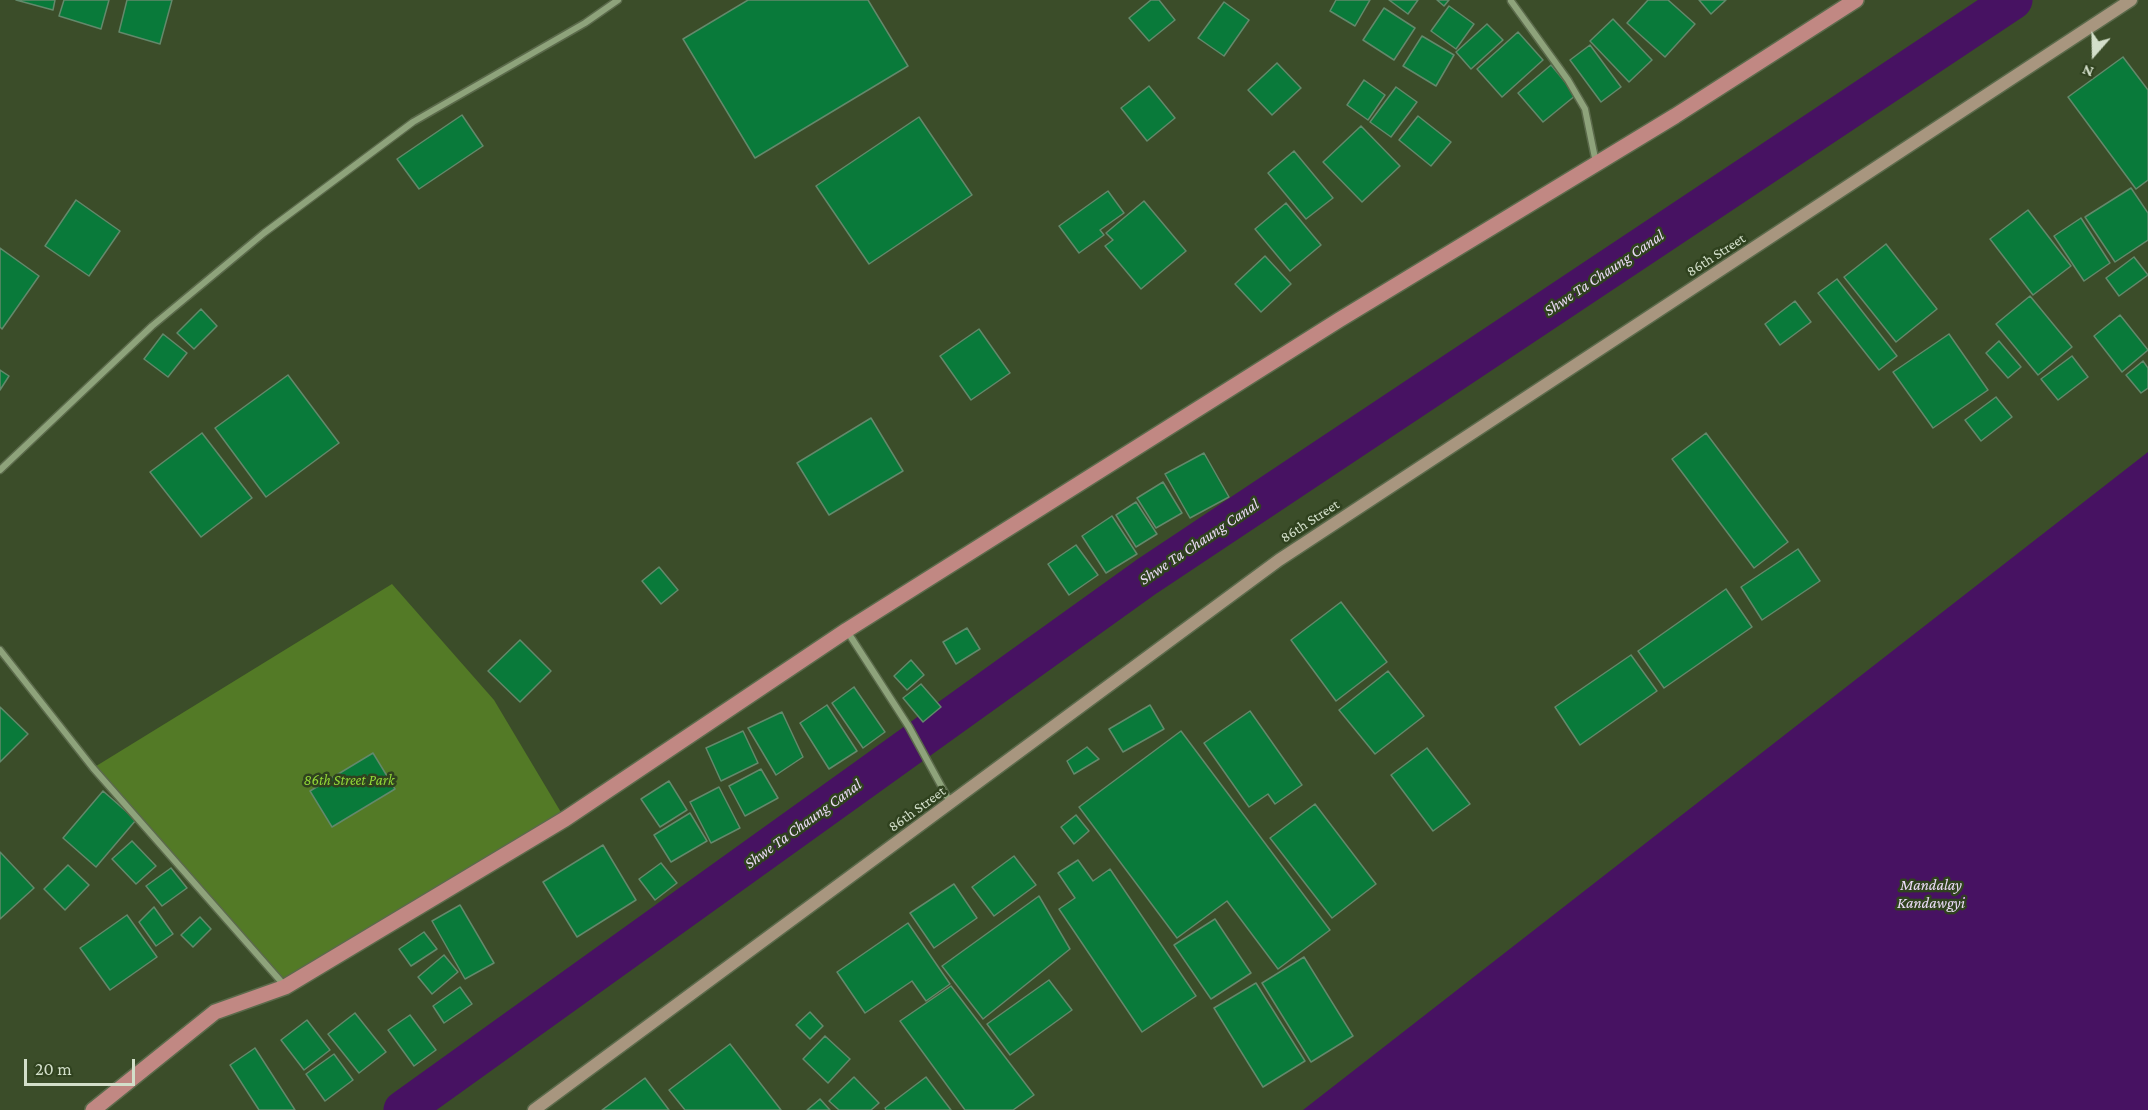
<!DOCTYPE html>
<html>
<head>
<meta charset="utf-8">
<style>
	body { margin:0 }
	#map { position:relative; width:2148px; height:1110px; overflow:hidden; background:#3b4d29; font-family:"Crimson Pro",serif }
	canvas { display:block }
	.north { position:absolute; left:2064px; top:24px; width:60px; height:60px; -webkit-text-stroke:4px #30421f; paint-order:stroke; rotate:200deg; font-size:16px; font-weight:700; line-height:24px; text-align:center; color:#d3dfca }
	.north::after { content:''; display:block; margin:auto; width:21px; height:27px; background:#d3dfca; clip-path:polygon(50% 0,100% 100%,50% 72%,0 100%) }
	.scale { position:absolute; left:24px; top:1059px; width:111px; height:27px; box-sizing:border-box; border:3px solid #d3dfca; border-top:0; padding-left:8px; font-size:18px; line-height:21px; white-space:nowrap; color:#d3dfca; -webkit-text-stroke:4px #30421f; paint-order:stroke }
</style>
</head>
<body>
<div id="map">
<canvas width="2148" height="1110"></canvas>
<div class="north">N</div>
<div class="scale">20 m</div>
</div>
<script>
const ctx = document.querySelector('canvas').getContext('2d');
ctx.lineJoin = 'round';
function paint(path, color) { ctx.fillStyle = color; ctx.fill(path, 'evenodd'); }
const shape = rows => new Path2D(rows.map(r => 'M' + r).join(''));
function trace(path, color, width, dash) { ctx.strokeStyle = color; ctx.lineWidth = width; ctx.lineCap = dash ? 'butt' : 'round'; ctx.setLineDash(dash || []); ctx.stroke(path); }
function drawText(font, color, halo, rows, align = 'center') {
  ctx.font = font + ' "Crimson Pro",serif'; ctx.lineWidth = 5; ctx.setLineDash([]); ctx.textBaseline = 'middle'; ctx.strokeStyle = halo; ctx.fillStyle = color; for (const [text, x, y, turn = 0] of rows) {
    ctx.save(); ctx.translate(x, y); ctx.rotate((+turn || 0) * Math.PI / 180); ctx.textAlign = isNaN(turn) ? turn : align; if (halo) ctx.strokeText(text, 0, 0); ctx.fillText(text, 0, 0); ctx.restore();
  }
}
const green = shape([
	[392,584,494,700,565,819,285,987,93,768]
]);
const water = shape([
	[2148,452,2148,1110,1303,1110]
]);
const canal = shape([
	[403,1110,1146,577,2013,0]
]);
const building = shape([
	[16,0,55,0,53,10,16,0],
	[64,0,109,0,101,29,59,16,64,0],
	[127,0,172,0,160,44,119,32,127,0],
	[748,0,868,0,908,66,755,158,683,39,748,0],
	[1151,0,1159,0,1175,20,1149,41,1129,18,1151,0],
	[1336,0,1370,0,1355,26,1330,11,1336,0],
	[1389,0,1418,0,1408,14,1389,0],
	[1437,0,1449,0,1444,6,1437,0],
	[1648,0,1668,0,1695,24,1665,57,1627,23,1648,0],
	[1699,0,1726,0,1711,14,1699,0],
	[1224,2,1249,20,1224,56,1198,38,1224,2],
	[1449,6,1474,24,1456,49,1431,31,1449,6],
	[1384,8,1415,28,1394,60,1363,40,1384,8],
	[1613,19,1652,60,1629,82,1590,41,1613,19],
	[1487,24,1503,40,1471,69,1456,52,1487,24],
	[1518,32,1543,60,1502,97,1477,69,1518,32],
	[1422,36,1454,55,1436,86,1403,66,1422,36],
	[1590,45,1621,87,1601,102,1570,60,1590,45],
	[2123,57,2148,90,2148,180,2136,189,2068,97,2123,57],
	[1277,63,1301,88,1272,115,1248,90,1277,63],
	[1551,65,1576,95,1543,122,1518,93,1551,65],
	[1364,80,1385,95,1368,120,1347,105,1364,80],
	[1149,86,1175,118,1147,141,1121,108,1149,86],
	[1396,87,1417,102,1391,137,1370,122,1396,87],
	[462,115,483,146,419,189,397,159,462,115],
	[1418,116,1451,142,1431,166,1399,140,1418,116],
	[919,117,972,195,869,264,816,186,919,117],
	[1361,126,1400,166,1362,202,1323,162,1361,126],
	[1294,151,1333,198,1306,219,1268,173,1294,151],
	[2131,188,2148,213,2148,240,2115,262,2085,217,2131,188],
	[1108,191,1124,213,1100,230,1104,235,1079,253,1059,226,1108,191],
	[76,200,120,231,89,276,45,246,76,200],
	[1144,201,1186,251,1141,289,1105,246,1113,240,1106,233,1144,201],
	[1286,203,1321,245,1290,271,1255,229,1286,203],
	[2028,210,2071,266,2033,295,1990,239,2028,210],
	[2081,218,2110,263,2084,281,2054,236,2081,218],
	[1886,244,1937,309,1896,342,1844,277,1886,244],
	[0,248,39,276,2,329,0,327,0,248],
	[1265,256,1291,284,1261,312,1235,284,1265,256],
	[2134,257,2148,275,2119,296,2106,278,2134,257],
	[1837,279,1897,356,1879,370,1818,293,1837,279],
	[2030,296,2072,347,2038,375,1996,324,2030,296],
	[1795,301,1811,322,1780,345,1765,324,1795,301],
	[201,309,217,326,194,349,177,333,201,309],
	[2120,315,2148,350,2122,372,2094,336,2120,315],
	[979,329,1010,373,971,400,940,356,979,329],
	[163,334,187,353,168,377,144,359,163,334],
	[1949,334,1988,390,1933,428,1893,372,1949,334],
	[1999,341,2021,367,2008,378,1986,353,1999,341],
	[2072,356,2088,377,2058,400,2041,379,2072,356],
	[2143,361,2148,368,2148,388,2141,393,2126,375,2143,361],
	[0,370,9,376,0,390,0,370],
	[288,375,339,443,266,497,215,428,288,375],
	[1996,397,2012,417,1981,441,1965,420,1996,397],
	[871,418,903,471,829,515,797,463,871,418],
	[202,433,252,498,201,537,150,472,202,433],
	[1706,433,1788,542,1754,568,1672,459,1706,433],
	[1204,453,1229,497,1190,518,1165,474,1204,453],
	[1163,482,1182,513,1156,528,1137,498,1163,482],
	[1136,502,1157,534,1136,547,1116,515,1136,502],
	[1112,516,1137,554,1106,573,1082,536,1112,516],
	[1076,545,1098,575,1069,595,1048,564,1076,545],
	[1798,549,1820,581,1762,620,1741,587,1798,549],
	[659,567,678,590,661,604,642,581,659,567],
	[1726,589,1752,627,1664,688,1638,651,1726,589],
	[1341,602,1387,662,1336,701,1291,640,1341,602],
	[967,628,980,649,956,664,943,642,967,628],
	[520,640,551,671,520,702,488,671,520,640],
	[1631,655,1657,691,1580,745,1555,707,1631,655],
	[911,660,924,675,907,690,894,676,911,660],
	[1388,671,1424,716,1375,754,1339,710,1388,671],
	[921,684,941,707,923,722,903,698,921,684],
	[854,687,885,732,863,748,832,703,854,687],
	[827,705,857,751,829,769,800,723,827,705],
	[1150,705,1164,729,1123,752,1109,729,1150,705],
	[0,707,28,734,0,762,0,707],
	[1250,711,1302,785,1275,804,1268,794,1249,807,1204,743,1250,711],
	[782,712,803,757,776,775,748,728,782,712],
	[743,731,758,763,721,781,706,748,743,731],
	[1181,731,1330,930,1278,969,1227,901,1177,938,1079,807,1181,731],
	[1087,747,1099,759,1074,774,1067,761,1087,747],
	[1427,748,1470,804,1433,831,1391,775,1427,748],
	[373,753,395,789,332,827,310,791,373,753],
	[761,769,778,798,745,816,729,786,761,769],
	[669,781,687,810,660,827,641,799,669,781],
	[719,787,740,828,711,843,690,802,719,787],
	[103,791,136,820,96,867,63,838,103,791],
	[1315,804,1376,884,1332,918,1270,838,1315,804],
	[690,813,707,841,671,862,654,835,690,813],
	[1076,815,1089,831,1074,844,1061,827,1076,815],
	[132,841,156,866,136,884,112,859,132,841],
	[603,845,636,900,577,937,543,882,603,845],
	[0,852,34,888,0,919,0,852],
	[1014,856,1036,885,994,916,972,887,1014,856],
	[1078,860,1093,881,1110,869,1196,996,1142,1032,1059,909,1075,898,1058,873,1078,860],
	[661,863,677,883,655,900,639,879,661,863],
	[68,865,89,885,65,910,44,889,68,865],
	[171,868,187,888,162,906,146,886,171,868],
	[954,884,977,918,934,948,910,913,954,884],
	[1039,896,1070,949,983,1019,942,966,1039,896],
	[460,905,494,963,465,979,432,921,460,905],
	[154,907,173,934,156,946,139,922,154,907],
	[127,915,157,957,110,990,80,948,127,915],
	[200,917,211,929,193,947,181,935,200,917],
	[1215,919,1251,973,1211,999,1174,945,1215,919],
	[908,923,950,984,926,1001,912,981,865,1013,837,972,908,923],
	[424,932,437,949,411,966,399,949,424,932],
	[444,955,458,972,432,994,418,977,444,955],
	[1304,957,1353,1036,1311,1062,1262,983,1304,957],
	[1049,980,1072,1010,1010,1055,987,1024,1049,980],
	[1256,983,1305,1061,1263,1087,1214,1008,1256,983],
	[951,986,1034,1095,1013,1110,965,1110,900,1021,951,986],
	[460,987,472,1004,444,1023,433,1006,460,987],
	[810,1012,823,1026,810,1039,796,1025,810,1012],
	[355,1013,386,1052,359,1073,328,1034,355,1013],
	[410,1015,436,1050,414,1066,388,1030,410,1015],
	[307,1020,330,1050,304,1070,281,1040,307,1020],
	[825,1036,850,1059,828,1083,803,1059,825,1036],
	[730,1044,781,1110,685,1110,669,1090,730,1044],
	[255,1048,295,1110,259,1110,230,1065,255,1048],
	[334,1054,353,1080,325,1101,306,1074,334,1054],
	[854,1077,879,1103,871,1110,839,1110,829,1101,854,1077],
	[926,1077,951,1110,886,1110,885,1108,926,1077],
	[645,1078,669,1110,602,1110,645,1078],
	[820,1099,830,1110,807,1110,820,1099]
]);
const street = shape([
	[1511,1,1568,80,1585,109,1596,163],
	[0,470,152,326,264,233,413,122,585,23,618,0],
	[847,631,909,727,950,802],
	[0,650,93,768,285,986]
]);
const secondary = shape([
	[534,1110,1279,560,2131,0]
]);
const primary = shape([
	[93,1110,215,1012,285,987,565,819,847,630,1339,320,1675,116,1856,0]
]);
const streetNames = [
	["86th Street",1716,255,-33],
	["86th Street",1310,521,-33],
	["86th Street",917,809,-36]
];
const parkNames = [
	["86th Street Park",349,780]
];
const waterNames = [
	["Shwe Ta Chaung Canal",1604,273,-34],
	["Shwe Ta Chaung Canal",1199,542,-34],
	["Shwe Ta Chaung Canal",803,824,-36],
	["Mandalay",1931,885],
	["Kandawgyi",1931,903]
];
paint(green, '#537a26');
paint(water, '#471262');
trace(canal, '#471262', 39);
paint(building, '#097a3a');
trace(building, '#63896b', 1.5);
trace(street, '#5b6a4b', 9);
trace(secondary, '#5b6a4b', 15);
trace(primary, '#5b6a4b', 18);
trace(street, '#8ea37b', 6);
trace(secondary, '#a8967f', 12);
trace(primary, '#c18883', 15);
drawText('15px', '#d3dfca', '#30421f', streetNames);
drawText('italic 15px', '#91d737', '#30421f', parkNames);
drawText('italic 16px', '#ebdcf7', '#30421f', waterNames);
</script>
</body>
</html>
